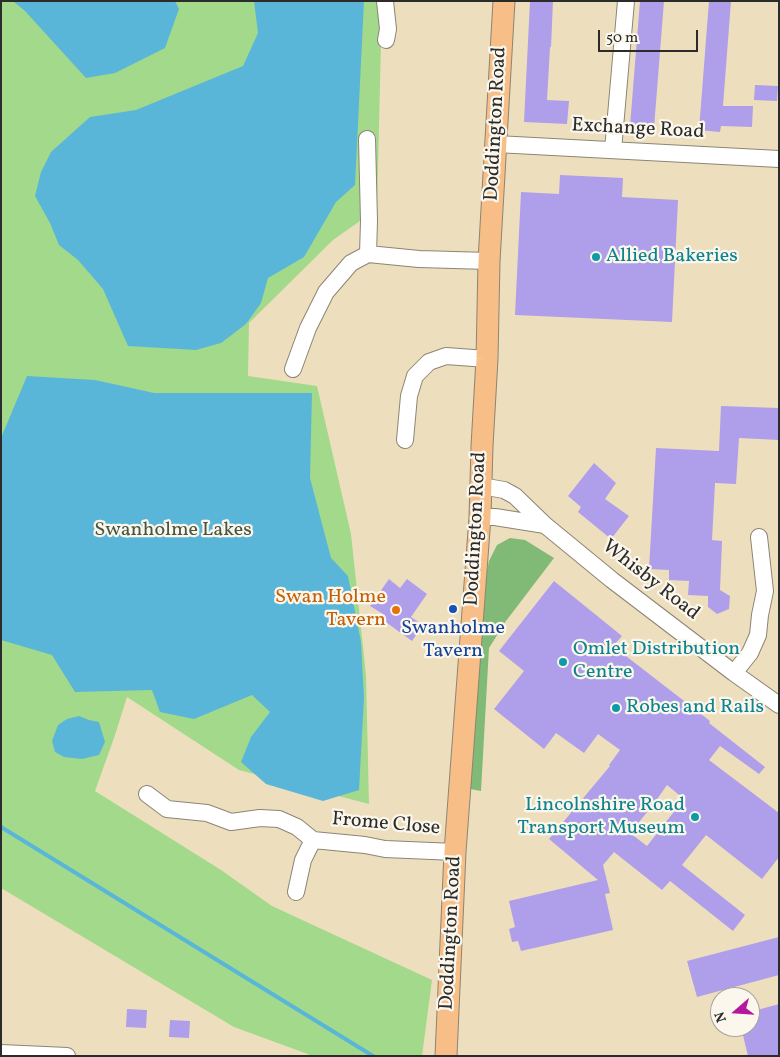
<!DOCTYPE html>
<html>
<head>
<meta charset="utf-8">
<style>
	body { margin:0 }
	#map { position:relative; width:780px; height:1057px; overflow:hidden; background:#eddfbe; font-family:Vollkorn,serif }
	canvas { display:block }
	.frame { position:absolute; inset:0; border:2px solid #2b2b2b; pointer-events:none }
	.north { position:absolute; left:710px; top:987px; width:50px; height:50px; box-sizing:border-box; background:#fbf7ec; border:1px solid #a8a59f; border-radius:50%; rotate:251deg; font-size:14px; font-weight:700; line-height:20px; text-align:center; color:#2b2b2b }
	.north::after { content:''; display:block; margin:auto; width:18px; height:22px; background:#b5179e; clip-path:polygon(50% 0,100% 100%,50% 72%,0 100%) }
	.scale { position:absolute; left:598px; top:30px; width:100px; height:22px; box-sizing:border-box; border:2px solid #2b2b2b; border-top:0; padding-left:6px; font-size:15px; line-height:18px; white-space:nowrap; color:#2b2b2b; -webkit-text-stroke:4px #fbf7ec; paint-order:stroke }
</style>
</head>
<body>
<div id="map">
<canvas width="780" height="1057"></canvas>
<div class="frame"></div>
<div class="north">N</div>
<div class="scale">50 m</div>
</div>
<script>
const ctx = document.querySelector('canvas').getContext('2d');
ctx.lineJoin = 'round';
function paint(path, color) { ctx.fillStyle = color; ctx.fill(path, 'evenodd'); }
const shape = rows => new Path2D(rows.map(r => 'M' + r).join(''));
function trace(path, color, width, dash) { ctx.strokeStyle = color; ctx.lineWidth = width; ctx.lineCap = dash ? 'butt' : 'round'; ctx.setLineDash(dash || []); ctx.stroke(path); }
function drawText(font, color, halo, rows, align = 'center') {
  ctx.font = font + ' Vollkorn,serif'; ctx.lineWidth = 4.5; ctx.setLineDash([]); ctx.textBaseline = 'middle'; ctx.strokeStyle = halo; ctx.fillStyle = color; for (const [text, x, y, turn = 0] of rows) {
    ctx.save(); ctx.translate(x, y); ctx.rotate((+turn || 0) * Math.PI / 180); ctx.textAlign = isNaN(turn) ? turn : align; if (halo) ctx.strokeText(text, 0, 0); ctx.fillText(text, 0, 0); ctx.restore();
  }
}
const green = shape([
	[1,1,382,1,377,209,333,240,249,323,248,376,317,386,351,534,366,675,369,804,239,770,127,697,114,738,95,791,221,870,272,906,432,980,422,1056,313,1056,234,1027,1,888]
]);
const forest = shape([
	[510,538,525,540,554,558,506,621,489,648,481,791,470,789,486,575,489,561,497,545]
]);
const water = shape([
	[13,1,175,1,179,9,165,48,115,73,86,78,25,11],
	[254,1,364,1,355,185,336,202,304,257,268,278,261,303,246,324,221,343,196,350,128,346,103,289,78,260,59,245,50,223,35,196,41,172,51,152,90,117,136,110,243,66,258,33],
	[27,376,95,380,154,393,312,393,310,478,331,558,348,576,361,642,364,698,359,790,323,801,266,784,241,762,251,737,270,712,252,695,194,719,160,712,152,690,75,692,52,655,1,640,1,438],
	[79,716,89,720,99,722,105,742,99,755,82,759,64,757,55,752,52,741,58,725,67,719]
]);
const stream = shape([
	[1,827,373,1056]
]);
const building = shape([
	[530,1,553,1,551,47,550,47,547,100,569,101,567,124,524,122],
	[640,1,664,1,654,128,630,126],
	[709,1,731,1,723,106,753,106,752,127,721,126,720,132,699,130],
	[755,85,778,86,777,101,754,100],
	[560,175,623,178,622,197,678,200,672,322,515,315,521,192,559,194],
	[721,406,779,408,779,440,739,438,736,484,715,483,712,540,722,541,720,590,730,596,729,609,717,614,708,607,708,596,688,595,689,581,669,580,669,570,649,569,656,448,719,451],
	[594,463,616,483,605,499,629,516,611,539,578,512,581,507,568,496],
	[389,579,400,588,407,579,427,594,411,617,423,625,412,641,380,618,383,614,370,606],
	[554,581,622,636,613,646,710,721,709,723,765,767,759,774,720,746,709,760,779,813,779,857,762,879,706,835,682,865,745,915,733,931,670,881,662,890,614,852,603,865,610,893,605,894,613,930,521,951,518,941,512,942,509,929,515,927,509,901,598,880,549,839,610,766,609,765,620,750,598,734,584,753,556,733,544,749,494,709,524,671,499,651],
	[667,785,684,799,647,846,630,833,653,805],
	[779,937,779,975,697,997,687,961],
	[779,1004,779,1056,748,1056,741,1027,750,1027,750,1012],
	[127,1009,147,1010,146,1028,126,1027],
	[170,1020,190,1021,189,1038,169,1037]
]);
const minor = shape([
	[385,1,388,29,386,40],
	[367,139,369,221,368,254],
	[496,144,779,159],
	[613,150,626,1],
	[293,369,308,328,326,292,351,263,368,254,419,259,489,261],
	[405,440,409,396,415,376,429,362,446,356,487,359],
	[481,486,504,490,515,496,545,525,612,580,734,673,779,705],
	[480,517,495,517,545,525],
	[734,673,750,653,758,635,760,615,765,591,759,537],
	[147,794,167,809,207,813,231,822,260,818,279,819,297,827,313,840,365,845,385,849,455,852],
	[296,892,303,860,313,840],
	[1,1053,67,1056]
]);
const major = shape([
	[446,1056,455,852,480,517,482,446,487,359,489,261,504,1]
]);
const markers = [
	[596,257,5,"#0f9aa8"],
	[453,609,5,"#1a4fb4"],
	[396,610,5,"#e8710a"],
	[563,662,5,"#0f9aa8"],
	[616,708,5,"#0f9aa8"],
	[695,817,5,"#0f9aa8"]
];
const streetNames = [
	["Doddington Road",497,124,-87],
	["Exchange Road",638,130,3],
	["Doddington Road",477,529,-87],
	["Whisby Road",650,581,38],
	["Frome Close",386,825,5],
	["Doddington Road",452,933,-87]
];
const cultureNames = [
	["Allied Bakeries",606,257],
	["Omlet Distribution",573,650],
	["Centre",573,673],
	["Robes and Rails",626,708],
	["Lincolnshire Road",685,806,"right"],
	["Transport Museum",685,829,"right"]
];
const parkNames = [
	["Swanholme Lakes",173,531]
];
const foodNames = [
	["Swan Holme",386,598],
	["Tavern",386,621]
];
const transitNames = [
	["Swanholme",453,629],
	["Tavern",453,652]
];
paint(green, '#a2d98b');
paint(forest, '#81b977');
paint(water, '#5ab6d8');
trace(stream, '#5ab6d8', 4);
paint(building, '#af9eea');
trace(minor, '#8c8574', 18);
trace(major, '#8c8574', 23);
trace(minor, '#fff', 16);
trace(major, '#f7be87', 21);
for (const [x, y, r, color] of markers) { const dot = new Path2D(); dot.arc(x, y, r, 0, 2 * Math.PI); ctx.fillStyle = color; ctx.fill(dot); trace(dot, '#fbf7ec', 2); }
drawText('20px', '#2b2b2b', '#fbf7ec', streetNames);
drawText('20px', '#0d838f', '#fbf7ec', cultureNames, 'left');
drawText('20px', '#495643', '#fbf7ec', parkNames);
drawText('20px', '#c56008', '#fbf7ec', foodNames, 'right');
drawText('20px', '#164399', '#fbf7ec', transitNames);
</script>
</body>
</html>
